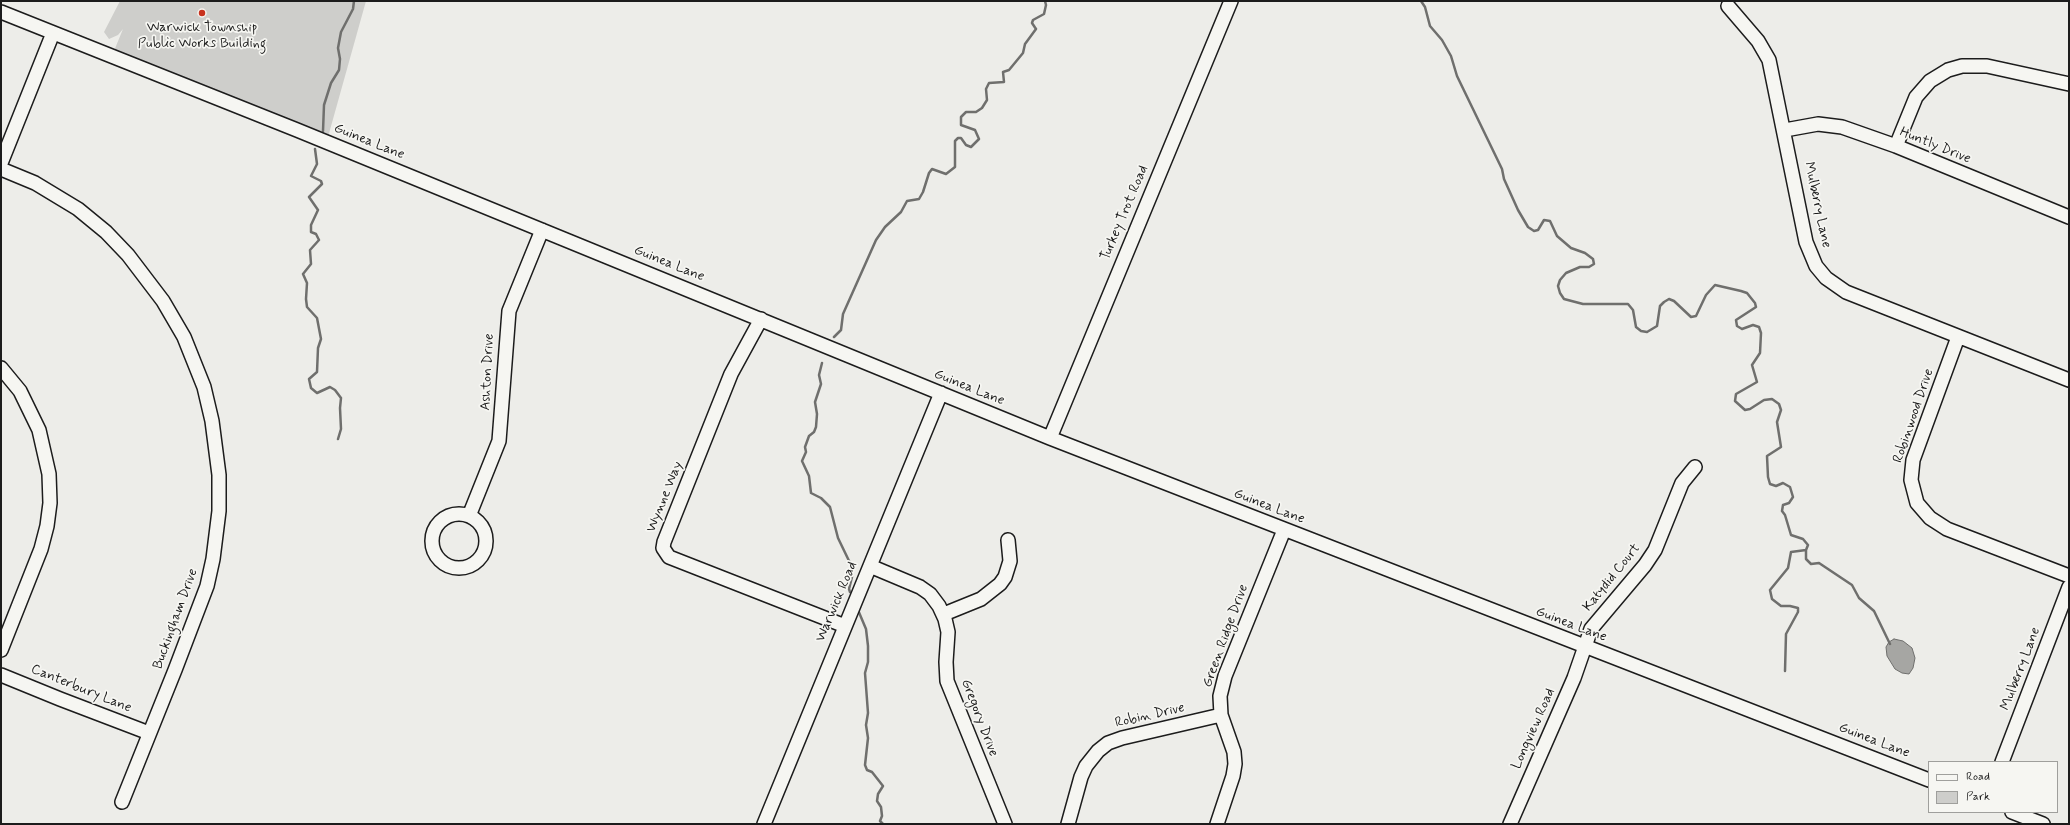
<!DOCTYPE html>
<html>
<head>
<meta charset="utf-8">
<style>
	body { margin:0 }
	#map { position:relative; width:2070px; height:825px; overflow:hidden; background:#edede9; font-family:Mynerve,sans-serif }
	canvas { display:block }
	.frame { position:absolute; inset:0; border:2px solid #1c1c1c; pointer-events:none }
	.legend { position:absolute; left:1928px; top:761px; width:130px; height:52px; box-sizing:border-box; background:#f6f6f2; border:1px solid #9f9f9c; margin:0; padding:5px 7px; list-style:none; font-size:12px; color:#1c1c1c }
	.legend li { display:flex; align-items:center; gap:8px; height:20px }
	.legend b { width:20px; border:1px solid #9f9f9c }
</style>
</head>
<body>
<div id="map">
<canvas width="2070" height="825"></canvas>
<div class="frame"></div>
<ul class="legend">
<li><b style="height:5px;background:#f6f6f2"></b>Road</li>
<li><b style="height:11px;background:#cececb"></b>Park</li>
</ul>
</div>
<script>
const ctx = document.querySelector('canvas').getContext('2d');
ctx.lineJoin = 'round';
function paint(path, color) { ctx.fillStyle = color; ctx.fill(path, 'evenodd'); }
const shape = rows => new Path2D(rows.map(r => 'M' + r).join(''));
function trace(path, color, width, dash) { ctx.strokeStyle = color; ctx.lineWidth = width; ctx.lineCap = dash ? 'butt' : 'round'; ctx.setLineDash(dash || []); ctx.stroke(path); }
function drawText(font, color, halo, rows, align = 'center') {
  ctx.font = font + ' Mynerve,sans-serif'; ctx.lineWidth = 3.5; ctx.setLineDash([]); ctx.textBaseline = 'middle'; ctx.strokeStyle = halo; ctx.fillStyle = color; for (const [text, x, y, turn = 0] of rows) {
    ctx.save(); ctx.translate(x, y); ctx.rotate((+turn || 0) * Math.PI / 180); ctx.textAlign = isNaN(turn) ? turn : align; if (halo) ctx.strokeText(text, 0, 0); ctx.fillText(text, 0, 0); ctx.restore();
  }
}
const green = shape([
	[120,1,366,1,328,137,114,51,123,29,118,35,109,39,104,32]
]);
const water = shape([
	[1894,639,1903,641,1912,648,1915,658,1913,668,1909,674,1902,673,1895,669,1887,656,1886,647,1889,642,1894,639]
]);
const stream = shape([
	[1421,1,1425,7,1430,26,1442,40,1451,56,1457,76,1502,169,1504,179,1518,210,1528,227,1534,231,1538,230,1544,220,1550,221,1557,236,1571,248,1585,253,1593,259,1594,264,1589,267,1580,267,1566,273,1560,280,1558,286,1560,293,1564,299,1583,304,1628,304,1633,310,1636,327,1641,331,1647,332,1657,326,1660,306,1664,302,1669,299,1674,301,1691,317,1696,316,1706,295,1715,285,1741,291,1747,293,1755,303,1756,307,1736,320,1737,326,1742,329,1753,325,1759,327,1761,333,1760,353,1752,365,1757,382,1736,394,1735,401,1745,410,1750,409,1764,400,1772,399,1779,404,1781,410,1777,422,1781,447,1767,456,1768,477,1770,484,1776,486,1783,483,1790,487,1793,497,1789,503,1783,505,1782,511,1785,515,1791,535,1803,539,1808,545,1806,550,1791,552,1788,568,1770,590,1772,599,1781,606,1790,606,1798,608,1798,612,1786,634,1785,671],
	[323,131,324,105,331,83,339,70,340,59,338,48,341,32,353,9,354,1],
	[315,149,317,164,311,176,321,181,322,184,309,197,318,210,311,225,311,232,316,234,319,240,310,250,311,264,303,274,307,283,306,299,307,307,317,318,321,339,318,348,317,372,309,379,311,388,317,393,330,387,335,390,341,398,340,408,341,429,338,439],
	[834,337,841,330,843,314,876,240,885,227,901,212,907,201,919,199,923,192,929,173,932,169,946,174,955,167,955,141,958,138,961,138,966,145,971,147,979,139,975,130,961,125,961,117,966,112,976,112,982,108,987,100,986,89,989,83,1004,82,1003,72,1009,70,1023,53,1025,44,1036,29,1032,23,1033,20,1044,14,1046,5,1045,1],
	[822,363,819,375,821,384,815,402,817,414,816,427,814,432,809,436,805,447,806,452,802,461,809,476,811,493,821,498,830,507,838,538,851,565,852,577,849,589,850,592],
	[1806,550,1806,559,1811,564,1819,563,1852,585,1859,598,1874,611,1890,644],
	[858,610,866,629,868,646,868,662,865,673,868,713,866,725,868,738,865,765,867,770,872,772,883,786,878,794,877,801,881,807,882,816,880,821,883,824]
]);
const minor = shape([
	[1728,6,1758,41,1769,60,1806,242,1816,266,1826,278,1846,292,2069,380],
	[1,12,297,130,1050,438,1929,780],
	[1785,130,1818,124,1842,127,1896,146,2069,217],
	[1896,146,1916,97,1930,81,1948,70,1962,66,1987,66,2069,84],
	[1,163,53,33],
	[1,169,35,183,78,209,106,232,128,255,163,301,184,337,204,387,212,421,219,475,219,511,213,559,207,586,175,670,122,802],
	[761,319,731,374,664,542,663,548,669,557,845,626],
	[1958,337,1913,460,1911,480,1917,503,1930,518,1947,529,2069,576],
	[1,368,20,391,39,430,49,474,50,503,47,526,41,549,1,650],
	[1050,438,1231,1],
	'432 541a27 27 0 1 1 54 0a27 27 0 1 1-54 0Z',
	[469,516,499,441,509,311,542,230],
	[870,566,920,587,930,594,939,606,945,619,948,632,946,662,947,681,1005,824],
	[944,614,981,599,1000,584,1005,577,1010,561,1008,540],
	[1,675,60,699,149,733],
	[2002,762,2069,587],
	[2012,812,2043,824],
	[764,824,941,393],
	[1068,824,1081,777,1086,766,1098,751,1108,743,1122,738,1221,715],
	[1217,824,1233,776,1235,764,1234,752,1221,715,1220,696,1225,676,1284,530],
	[1510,824,1574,678,1591,629,1645,565,1655,550,1682,483,1695,467]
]);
const markers = [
	[202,13,4,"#c8321e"]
];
const poiNames = [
	["Warwick Township",202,28],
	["Public Works Building",202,44]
];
const streetNames = [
	["Guinea Lane",369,142,22],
	["Huntly Drive",1935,146,22],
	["Mulberry Lane",1817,205,78],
	["Turkey Trot Road",1125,213,-67],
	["Guinea Lane",669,264,22],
	["Ashton Drive",488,372,-87],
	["Guinea Lane",969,388,22],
	["Robinwood Drive",1914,416,-71],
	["Wynne Way",665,497,-68],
	["Guinea Lane",1269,507,21],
	["Katydid Court",1612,578,-51],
	["Warwick Road",837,602,-67],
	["Buckingham Drive",176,619,-70],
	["Guinea Lane",1571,625,21],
	["Green Ridge Drive",1226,636,-70],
	["Mulberry Lane",2021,669,-69],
	["Canterbury Lane",81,689,22],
	["Robin Drive",1150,716,-13],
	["Gregory Drive",979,718,69],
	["Longview Road",1534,729,-66],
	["Guinea Lane",1874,741,21]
];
paint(green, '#cececb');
paint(water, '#a6a6a3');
trace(water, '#6f6f6d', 1);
trace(stream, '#6f6f6d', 2.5);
trace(minor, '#1c1c1c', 16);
trace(minor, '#f6f6f2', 13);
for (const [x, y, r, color] of markers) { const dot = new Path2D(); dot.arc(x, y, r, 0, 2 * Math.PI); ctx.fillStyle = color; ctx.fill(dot); trace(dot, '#f6f6f2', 1.5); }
drawText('14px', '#1c1c1c', '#f6f6f2', poiNames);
drawText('14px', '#1c1c1c', '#f6f6f2', streetNames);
</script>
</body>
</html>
